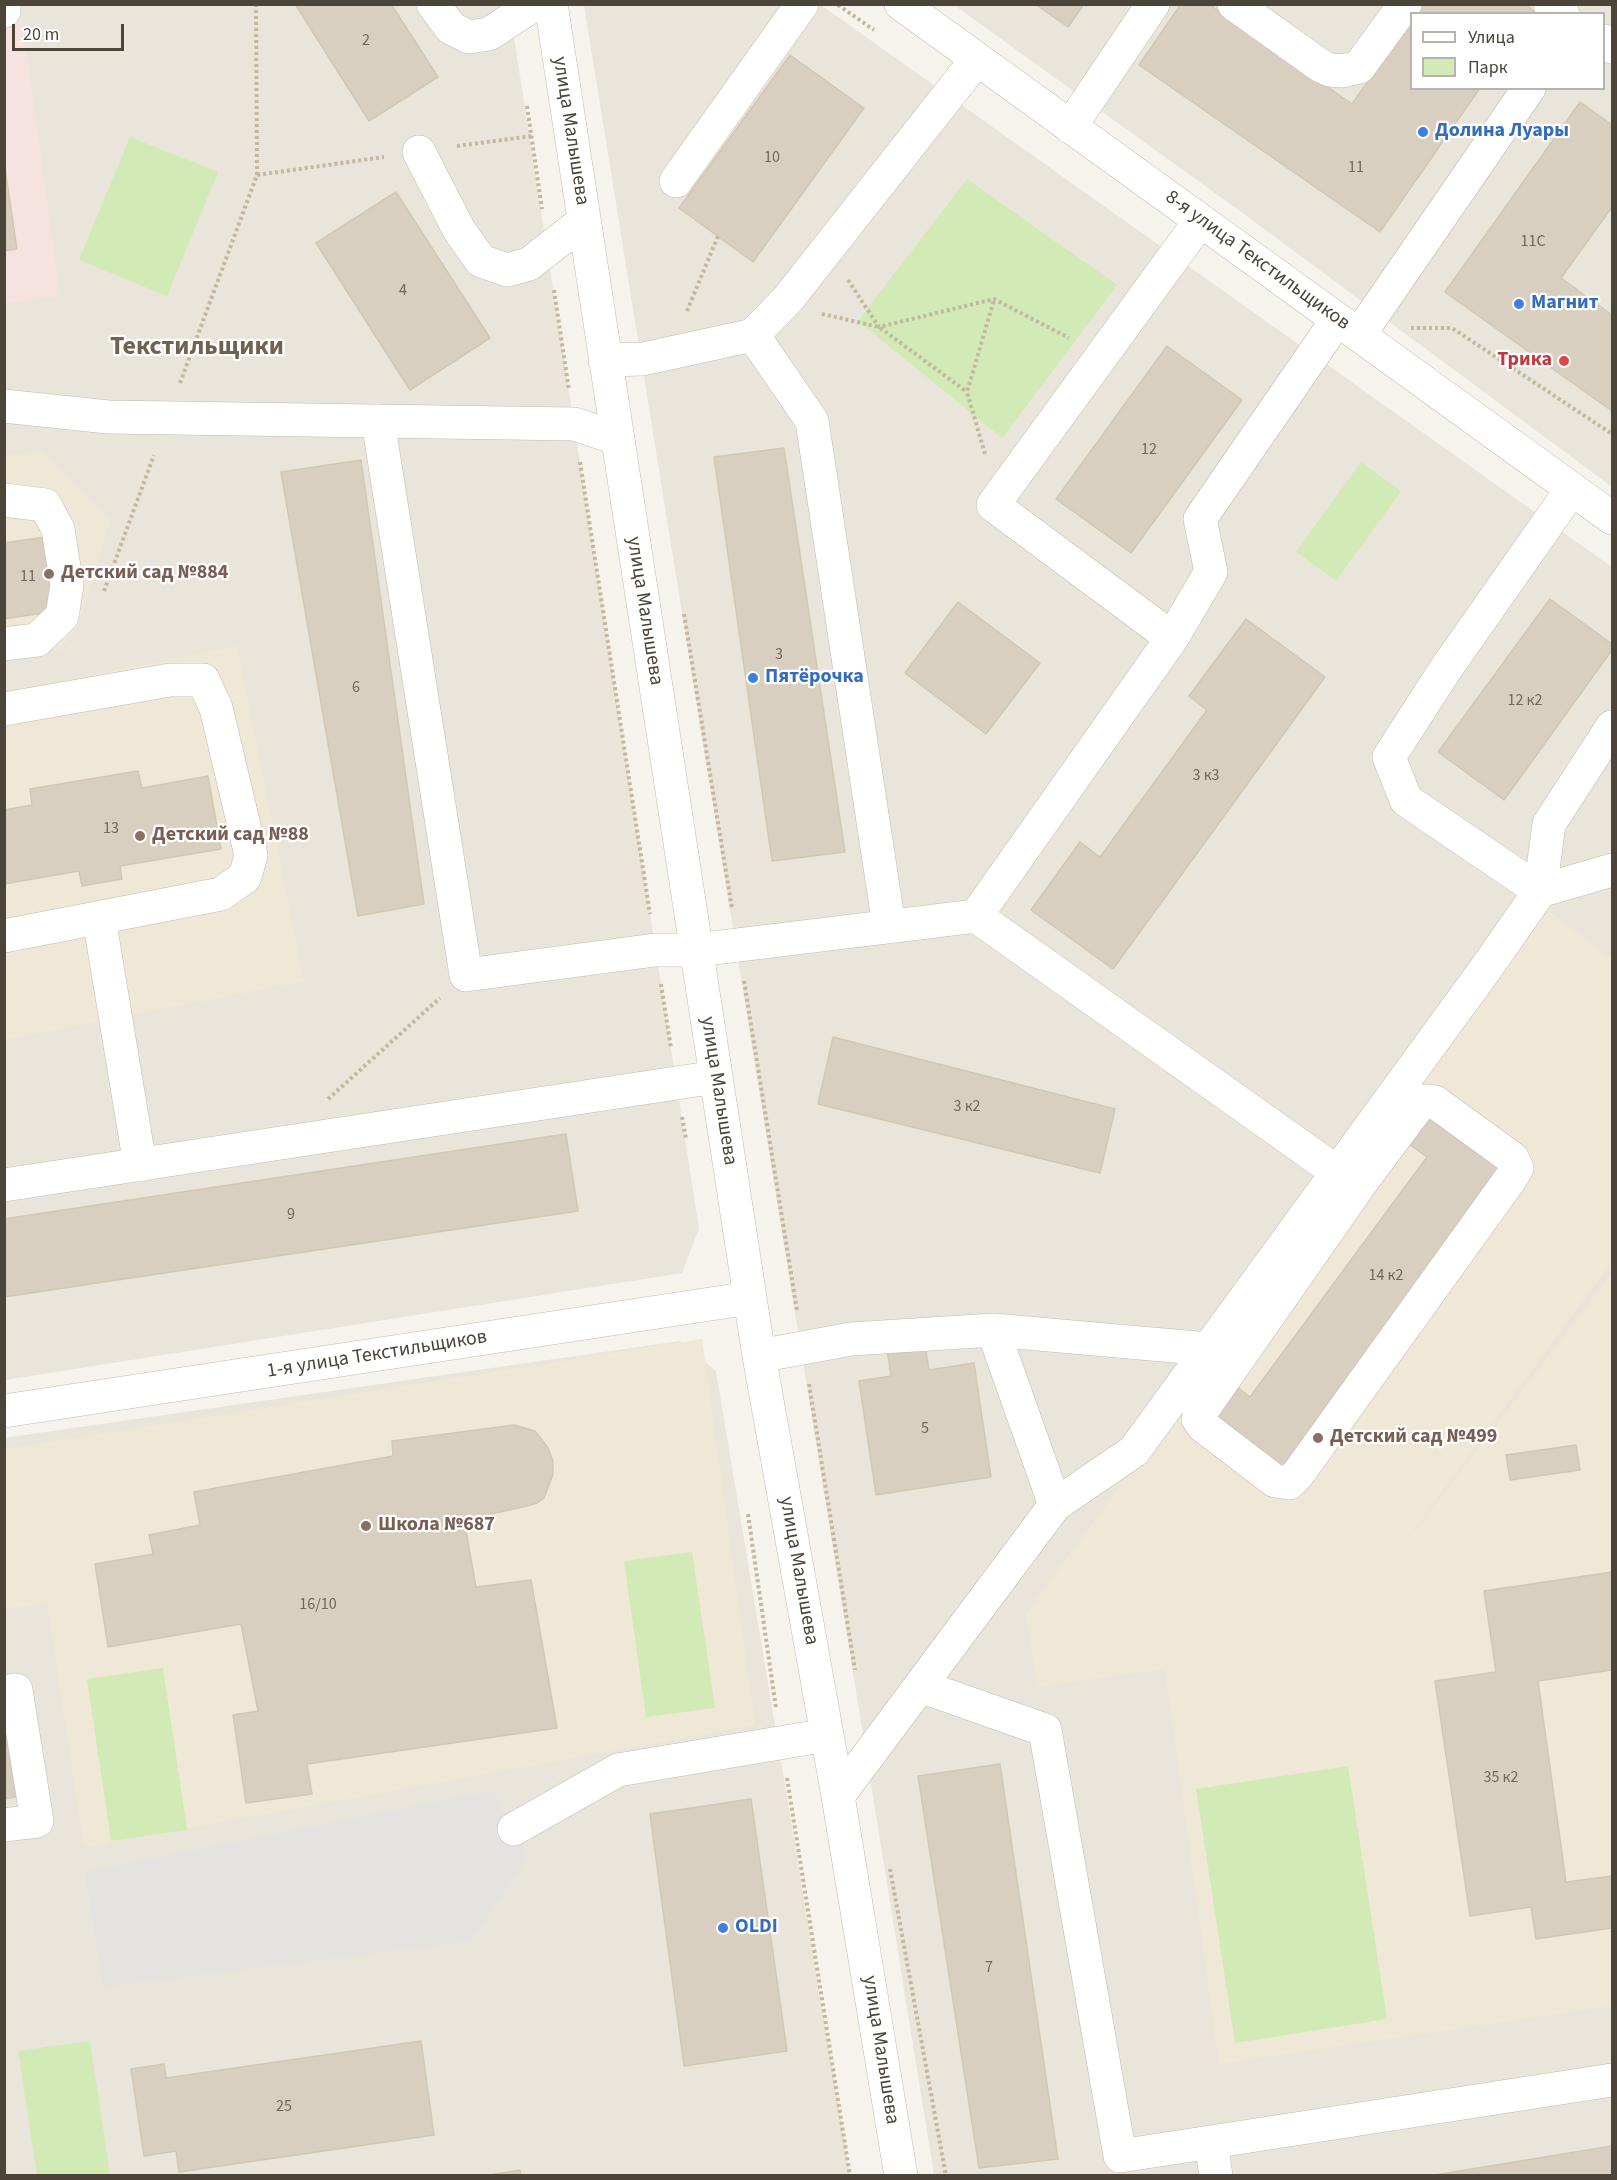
<!DOCTYPE html>
<html>
<head>
<meta charset="utf-8">
<style>
	body { margin:0 }
	#map { position:relative; width:1617px; height:2180px; overflow:hidden; background:#f6f3ec; font-family:"Source Sans 3",sans-serif }
	canvas { display:block }
	.frame { position:absolute; inset:0; border:6px solid #4b4439; pointer-events:none }
	.legend { position:absolute; left:1410px; top:12px; width:195px; height:78px; box-sizing:border-box; background:#fff; border:2px solid #b7b4b0; margin:0; padding:8px 10px; list-style:none; font-size:18px; color:#4b4439 }
	.legend li { display:flex; align-items:center; gap:12px; height:30px }
	.legend b { width:30px; border:2px solid #b7b4b0 }
	.scale { position:absolute; left:12px; top:24px; width:112px; height:27px; box-sizing:border-box; border:3px solid #4b4439; border-top:0; padding-left:8px; font-size:18px; line-height:21px; white-space:nowrap; color:#4b4439; -webkit-text-stroke:4px #fff; paint-order:stroke }
</style>
</head>
<body>
<div id="map">
<canvas width="1617" height="2180"></canvas>
<div class="frame"></div>
<ul class="legend">
<li><b style="height:8px;background:#fff"></b>Улица</li>
<li><b style="height:16px;background:#d2eab5"></b>Парк</li>
</ul>
<div class="scale">20 m</div>
</div>
<script>
const ctx = document.querySelector('canvas').getContext('2d');
ctx.lineJoin = 'round';
function paint(path, color) { ctx.fillStyle = color; ctx.fill(path, 'evenodd'); }
const shape = rows => new Path2D(rows.map(r => 'M' + r).join(''));
function trace(path, color, width, dash) { ctx.strokeStyle = color; ctx.lineWidth = width; ctx.lineCap = dash ? 'butt' : 'round'; ctx.setLineDash(dash || []); ctx.stroke(path); }
function drawText(font, color, halo, rows, align = 'center') {
  ctx.font = font + ' "Source Sans 3",sans-serif'; ctx.lineWidth = 4.5; ctx.setLineDash([]); ctx.textBaseline = 'middle'; ctx.strokeStyle = halo; ctx.fillStyle = color; for (const [text, x, y, turn = 0] of rows) {
    ctx.save(); ctx.translate(x, y); ctx.rotate((+turn || 0) * Math.PI / 180); ctx.textAlign = isNaN(turn) ? turn : align; if (halo) ctx.strokeText(text, 0, 0); ctx.fillText(text, 0, 0); ctx.restore();
  }
}
const residential = shape([
	[5,5,509,5,699,1229,682,1273,5,1380],
	[584,5,821,5,1612,567,1612,2175,934,2175],
	[954,5,1612,5,1612,487,1244,214],
	[1412,14,1604,14,1604,88,1412,88],
	[680,1341,716,1371,850,2175,5,2175,4,1438]
]);
const education = shape([
	[43,451,110,521,78,627,60,649,5,659,5,455],
	[237,646,304,981,5,1040,5,692],
	[1545,908,1612,959,1612,1262,1380,1576,1612,1273,1612,2006,1219,2064,1165,1669,1037,1687,1026,1614],
	[702,1339,755,1725,84,1847,47,1603,5,1609,5,1449]
]);
const medical = shape([
	[4,5,20,5,60,296,5,303]
]);
const green = shape([
	[130,137,218,172,167,296,79,260],
	[967,179,1117,285,1002,438,858,321],
	[1361,462,1401,491,1336,581,1296,552],
	[692,1552,715,1708,646,1717,624,1561],
	[163,1668,187,1830,111,1841,87,1679],
	[1348,1766,1387,2019,1235,2043,1196,1789],
	[90,2041,110,2175,37,2175,18,2051]
]);
const parking = shape([
	[492,1790,529,1856,471,1941,103,1987,85,1872]
]);
const building = shape([
	[295,4,391,4,438,77,369,121,295,4],
	[1035,4,1084,4,1068,27,1035,4],
	[1181,4,1209,4,1352,104,1412,18,1412,88,1480,88,1380,232,1139,65,1181,4],
	[1421,4,1525,4,1534,11,1532,14,1414,14,1421,4],
	[790,55,864,108,753,262,679,208,790,55],
	[1580,102,1612,125,1612,207,1561,278,1612,315,1612,411,1445,292,1580,102],
	[4,162,17,249,4,251,4,162],
	[396,192,490,338,410,390,316,243,396,192],
	[1167,346,1242,400,1131,553,1056,499,1167,346],
	[784,448,845,852,772,861,714,457,784,448],
	[361,460,424,904,358,916,281,472,361,460],
	[45,537,56,611,4,619,4,543,45,537],
	[1550,599,1612,644,1612,650,1504,800,1438,752,1550,599],
	[958,602,1040,663,986,734,905,673,958,602],
	[1246,619,1325,677,1113,969,1031,910,1080,842,1100,857,1207,710,1189,696,1246,619],
	[138,771,142,788,208,776,221,849,120,866,122,879,82,886,79,871,4,884,4,810,32,805,30,789,138,771],
	[833,1037,1115,1109,1100,1173,818,1104,833,1037],
	[1429,1107,1512,1168,1284,1476,1207,1420,1233,1384,1250,1397,1427,1157,1405,1141,1429,1107],
	[566,1134,578,1211,4,1297,4,1219,566,1134],
	[925,1344,929,1370,974,1363,991,1477,876,1495,859,1381,891,1376,887,1350,925,1344],
	[514,1425,535,1431,548,1448,553,1461,553,1474,544,1498,537,1503,527,1506,464,1520,476,1587,531,1580,557,1728,307,1764,312,1794,246,1803,233,1715,258,1711,241,1624,108,1647,95,1564,153,1554,149,1535,200,1525,194,1492,393,1456,392,1441,514,1425],
	[1576,1445,1580,1470,1510,1480,1506,1455,1576,1445],
	[1612,1572,1612,1670,1538,1681,1566,1882,1612,1876,1612,1928,1536,1939,1531,1907,1470,1916,1435,1681,1496,1672,1484,1591,1612,1572],
	[4,1720,23,1796,4,1799,4,1720],
	[1000,1764,1058,2159,979,2168,918,1776,1000,1764],
	[751,1799,787,2051,684,2066,650,1814,751,1799],
	[421,2041,434,2135,179,2172,176,2151,144,2156,131,2069,164,2064,166,2078,421,2041],
	[1612,2146,1612,2176,1429,2176,1612,2146],
	[520,2170,521,2176,484,2176,520,2170]
]);
const path = shape([
	[256,4,257,175],
	[685,4,689,4],
	[838,5,874,30],
	[527,106,542,209],
	[457,146,532,136],
	[848,280,879,327,994,299,1069,338],
	[554,290,569,390],
	[687,311,718,236],
	[822,314,879,327,967,392],
	[1411,328,1452,328,1612,434],
	[180,383,257,175,384,157],
	[985,454,967,392,994,300],
	[580,462,650,914],
	[104,591,154,455],
	[684,614,732,909],
	[744,981,797,1311],
	[661,984,671,1048],
	[328,1099,440,998],
	[682,1117,686,1139],
	[809,1384,855,1670],
	[748,1514,776,1708],
	[787,1778,850,2176],
	[890,1869,946,2176]
]);
const minor = shape([
	[433,4,451,28,469,37,489,34,535,4],
	[551,4,759,1356,838,1796,901,2176],
	[901,4,1612,518],
	[1234,4,1321,66,1330,70,1342,71,1359,67,1405,4],
	[1550,4,1563,14],
	[4,5,4,11],
	[1604,41,1612,47],
	[1070,127,1153,4],
	[419,152,459,230,481,261,507,270,529,264,584,221],
	[676,181,802,4],
	[753,335,812,421,889,926],
	[1359,335,1529,88],
	[605,360,643,359,753,335,788,299,977,59],
	[4,406,108,417,574,424,617,438],
	[378,421,466,975,655,950,697,950,976,916,1358,1187,1416,1109,1425,1101,1435,1102,1512,1158,1517,1168,1511,1178,1298,1474,1289,1483,1275,1481,1203,1426,1198,1419,1203,1409,1358,1187],
	[1572,489,1445,670,1389,757,1406,800,1540,891,1549,824,1612,727],
	[4,500,45,505,58,529,67,585,62,616,37,640,4,644],
	[1172,638,993,505,1200,221],
	[4,709,170,680,203,680,216,708,251,855,245,877,221,894,4,936],
	[976,916,1172,638,1211,572,1200,519,1337,320],
	[99,918,140,1165],
	[4,1185,716,1077],
	[993,1330,1208,1349],
	[759,1356,851,1339,993,1330,1055,1505],
	[4,1411,750,1298],
	[920,1686,1045,1730,1120,2156,1211,2142],
	[4,1692,16,1690,37,1821,4,1825],
	[838,1796,1055,1505,1134,1451,1487,967,1540,891,1612,870],
	[514,1829,618,1770,827,1735],
	[1216,2176,1211,2142,1612,2080]
]);
const markers = [
	[1423,132,6,"#3f7fe0"],
	[1519,304,6,"#3f7fe0"],
	[1564,361,6,"#e0444e"],
	[49,574,6,"#8d6e63"],
	[753,678,6,"#3f7fe0"],
	[140,836,6,"#8d6e63"],
	[1318,1438,6,"#8d6e63"],
	[366,1526,6,"#8d6e63"],
	[723,1928,6,"#3f7fe0"]
];
const numberNames = [
	["2",366,41],
	["10",772,158],
	["11",1356,168],
	["11С",1533,242],
	["4",403,291],
	["12",1149,450],
	["11",28,577],
	["3",779,655],
	["6",356,688],
	["12 к2",1525,701],
	["3 к3",1206,776],
	["13",111,829],
	["3 к2",967,1107],
	["9",291,1215],
	["14 к2",1386,1276],
	["5",925,1429],
	["16/10",318,1605],
	["35 к2",1501,1778],
	["7",989,1968],
	["25",284,2107]
];
const streetNames = [
	["улица Малышева",570,131,81],
	["8-я улица Текстильщиков",1257,261,36],
	["улица Малышева",644,611,81],
	["улица Малышева",718,1091,81],
	["1-я улица Текстильщиков",377,1355,-9],
	["улица Малышева",798,1571,80],
	["улица Малышева",880,2050,81]
];
const shopNames = [
	["Долина Луары",1435,132],
	["Магнит",1531,304],
	["Пятёрочка",765,678],
	["OLDI",735,1928]
];
const healthNames = [
	["Трика",1552,361]
];
const educationNames = [
	["Детский сад №884",61,574],
	["Детский сад №88",152,836],
	["Детский сад №499",1330,1438],
	["Школа №687",378,1526]
];
const districtNames = [
	["Текстильщики",197,348]
];
paint(residential, '#eae5da');
paint(education, '#efe8d6');
paint(medical, '#f6e3e0');
paint(green, '#d2eab5');
paint(parking, '#e5e3e0');
paint(building, '#d8cfc1');
trace(building, '#d3c7b4', 1.5);
trace(minor, '#c2bbae', 34);
trace(path, '#c4b79f', 4, [3, 3]);
trace(minor, '#fff', 33);
for (const [x, y, r, color] of markers) { const dot = new Path2D(); dot.arc(x, y, r, 0, 2 * Math.PI); ctx.fillStyle = color; ctx.fill(dot); trace(dot, '#fff', 2); }
drawText('16px', '#6e675b', null, numberNames);
drawText('20px', '#4b4439', '#fff', streetNames);
drawText('bold 20px', '#366cbe', '#fff', shopNames, 'left');
drawText('bold 20px', '#be3a42', '#fff', healthNames, 'right');
drawText('bold 20px', '#785e54', '#fff', educationNames, 'left');
drawText('bold 26px', '#6e6250', '#fff', districtNames);
</script>
</body>
</html>
